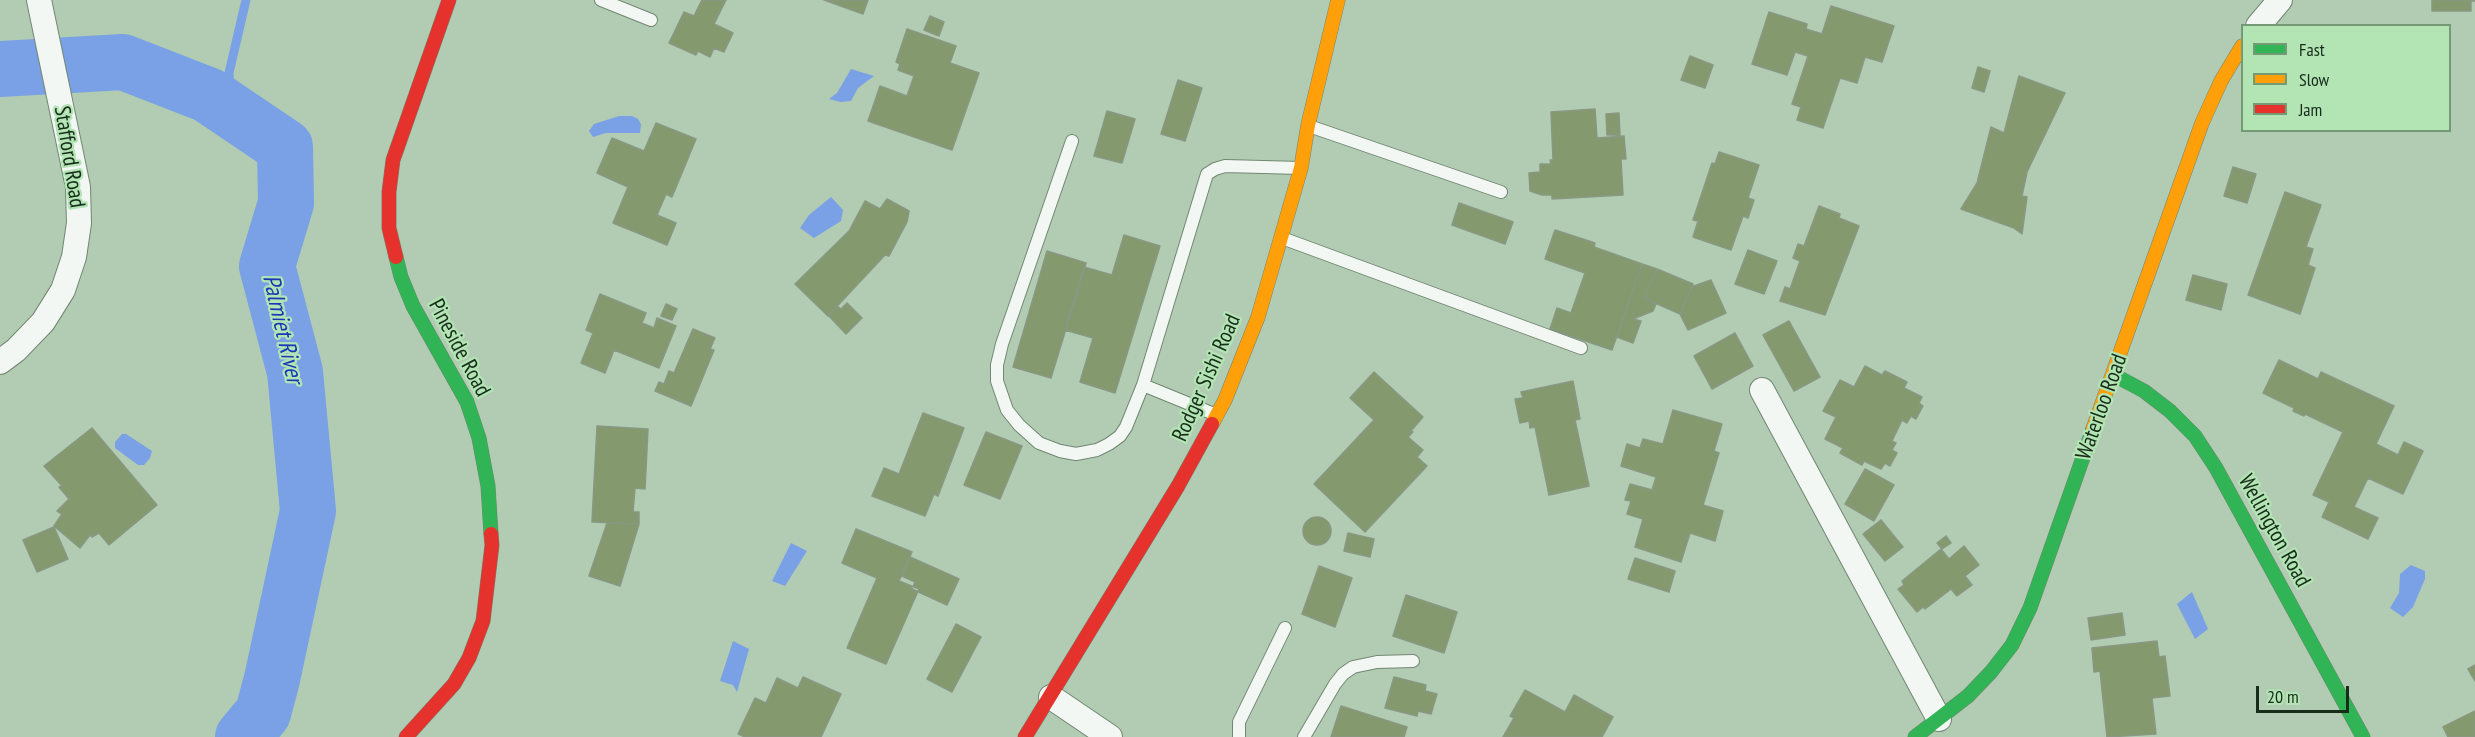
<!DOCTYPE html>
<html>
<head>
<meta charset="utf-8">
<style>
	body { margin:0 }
	#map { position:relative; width:2475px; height:737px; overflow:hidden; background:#b1ccb2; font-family:"PT Sans Narrow",sans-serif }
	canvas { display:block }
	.legend { position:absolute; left:2241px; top:24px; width:210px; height:108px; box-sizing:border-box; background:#b2e4b4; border:2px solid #749a76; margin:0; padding:8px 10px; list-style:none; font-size:18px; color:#182c1a }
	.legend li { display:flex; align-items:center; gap:12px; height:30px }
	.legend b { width:30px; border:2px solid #749a76 }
	.scale { position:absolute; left:2256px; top:686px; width:93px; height:27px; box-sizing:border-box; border:3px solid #182c1a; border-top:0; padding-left:8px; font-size:18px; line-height:21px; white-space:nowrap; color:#182c1a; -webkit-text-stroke:4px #b2e4b4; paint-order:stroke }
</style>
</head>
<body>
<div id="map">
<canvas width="2475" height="737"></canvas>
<ul class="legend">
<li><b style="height:8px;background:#30b455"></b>Fast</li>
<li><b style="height:8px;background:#ff9f0a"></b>Slow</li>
<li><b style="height:8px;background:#e5322d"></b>Jam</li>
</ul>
<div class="scale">20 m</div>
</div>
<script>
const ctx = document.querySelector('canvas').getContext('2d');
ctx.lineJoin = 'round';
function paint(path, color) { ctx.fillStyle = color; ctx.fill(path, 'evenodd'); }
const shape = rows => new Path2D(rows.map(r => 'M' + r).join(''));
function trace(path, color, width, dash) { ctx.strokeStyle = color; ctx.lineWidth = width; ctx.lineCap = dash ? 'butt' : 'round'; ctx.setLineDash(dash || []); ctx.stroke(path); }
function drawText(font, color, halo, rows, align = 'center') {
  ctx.font = font + ' "PT Sans Narrow",sans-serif'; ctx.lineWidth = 4.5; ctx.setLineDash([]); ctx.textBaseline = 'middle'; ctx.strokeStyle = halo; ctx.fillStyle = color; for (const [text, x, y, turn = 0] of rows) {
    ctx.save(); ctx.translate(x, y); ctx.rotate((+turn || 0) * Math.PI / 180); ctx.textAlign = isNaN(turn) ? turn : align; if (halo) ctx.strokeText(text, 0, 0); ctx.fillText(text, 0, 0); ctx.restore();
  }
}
const water = shape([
	[851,69,874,76,858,88,851,101,841,102,829,99,837,93],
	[619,116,632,116,638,119,641,124,640,133,606,133,593,137,589,131,594,124],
	[831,197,843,210,841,221,814,238,800,228,809,215],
	[122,434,126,434,152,451,150,458,144,465,138,465,115,448,115,442],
	[791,543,807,551,785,586,772,581],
	[2411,565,2425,571,2425,579,2413,607,2403,617,2390,608,2399,593,2400,574],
	[2192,592,2208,629,2195,639,2177,604],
	[733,641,749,649,737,692,733,685,720,681]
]);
const stream = shape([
	[231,110,229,73,246,0]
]);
const river = shape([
	[0,69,123,62,208,95,285,147,286,203,267,266,295,372,308,511,272,679,263,713,243,737]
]);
const building = shape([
	[702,0,726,0,714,24,733,33,724,52,714,48,710,57,698,51,696,55,669,43,684,12,694,16,702,0],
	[824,0,868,0,863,14,824,0],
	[2432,0,2475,0,2475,1,2471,1,2471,11,2432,11,2432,0],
	[1831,6,1894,26,1882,62,1865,57,1857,83,1840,78,1823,128,1797,120,1801,107,1792,104,1808,56,1795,52,1787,75,1752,64,1769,12,1807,24,1806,29,1822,34,1831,6],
	[930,16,944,22,939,36,924,30,930,16],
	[907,29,956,46,950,63,979,73,952,150,868,121,880,86,907,96,914,76,898,70,900,64,896,62,907,29],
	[1690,56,1713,65,1705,88,1681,80,1690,56],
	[1978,67,1990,71,1984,92,1972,88,1978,67],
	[2019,76,2065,93,2027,172,2022,196,2027,197,2022,234,2014,228,1961,209,1977,183,1991,127,2004,133,2019,76],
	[1178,80,1202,88,1185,141,1161,134,1178,80],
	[1595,109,1597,138,1624,136,1626,159,1621,159,1623,195,1552,199,1552,195,1542,195,1530,191,1529,173,1540,172,1540,164,1551,164,1550,160,1553,160,1551,112,1595,109],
	[1107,111,1135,119,1122,163,1094,156,1107,111],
	[1619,113,1620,135,1607,135,1606,114,1619,113],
	[656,123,696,139,672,197,666,194,657,215,676,223,667,245,613,223,628,187,597,173,612,138,644,151,656,123],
	[1719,152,1759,165,1748,198,1754,200,1748,218,1743,216,1731,250,1693,237,1698,221,1693,220,1712,163,1715,164,1719,152],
	[2233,167,2256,174,2247,203,2224,196,2233,167],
	[2285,192,2321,205,2306,247,2313,249,2308,265,2315,268,2300,314,2248,295,2285,192],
	[887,199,909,211,907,222,889,256,885,255,828,316,795,284,849,231,865,201,880,209,887,199],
	[1459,203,1513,222,1505,244,1452,225,1459,203],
	[1819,206,1840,214,1839,218,1859,226,1825,315,1780,301,1785,287,1790,289,1800,261,1793,258,1798,244,1804,246,1819,206],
	[1555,230,1595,243,1594,247,1642,264,1612,350,1550,329,1557,308,1571,313,1585,273,1545,259,1555,230],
	[1124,235,1160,246,1115,393,1080,382,1093,338,1065,330,1084,267,1112,275,1124,235],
	[1748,250,1777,261,1764,294,1735,284,1748,250],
	[1047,251,1086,263,1051,378,1013,367,1047,251],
	[1642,264,1657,269,1644,298,1656,304,1653,311,1633,319,1641,321,1633,343,1617,337,1642,264],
	[1657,269,1693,284,1680,314,1644,298,1657,269],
	[2193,275,2227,284,2221,310,2186,300,2193,275],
	[1711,280,1726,313,1688,330,1680,314,1691,287,1711,280],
	[600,294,646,313,642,323,654,328,657,318,676,326,659,368,614,350,605,373,581,363,593,333,586,330,600,294],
	[847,303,862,318,846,334,828,315,837,306,841,309,847,303],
	[666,304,677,309,672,320,661,316,666,304],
	[1789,321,1820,377,1794,391,1763,335,1789,321],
	[693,329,715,338,710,349,714,350,691,406,655,391,659,382,664,384,669,371,674,373,693,329],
	[1735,333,1753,366,1712,389,1694,356,1735,333],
	[2279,360,2318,379,2321,372,2394,406,2376,444,2398,455,2404,442,2423,451,2403,494,2368,478,2354,507,2378,518,2368,539,2322,517,2329,502,2313,495,2343,432,2305,414,2304,416,2293,411,2294,408,2263,393,2279,360],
	[1865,366,1882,375,1885,371,1907,382,1904,388,1922,397,1919,403,1923,406,1916,419,1911,416,1907,423,1902,420,1892,441,1896,443,1892,450,1897,453,1890,466,1885,463,1881,469,1864,461,1862,465,1840,453,1843,448,1825,439,1836,417,1823,411,1840,380,1854,387,1865,366],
	[1374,372,1423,417,1411,431,1413,432,1408,437,1423,450,1417,457,1427,466,1365,532,1314,484,1374,420,1350,398,1374,372],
	[1573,381,1580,419,1575,420,1589,486,1549,495,1535,427,1530,428,1529,421,1520,423,1515,399,1523,398,1521,392,1573,381],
	[1673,410,1722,424,1714,451,1719,453,1703,505,1723,511,1715,541,1690,533,1681,562,1635,547,1643,519,1627,514,1631,501,1625,500,1630,484,1652,490,1656,477,1621,466,1627,444,1640,448,1643,439,1663,444,1673,410],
	[923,413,964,428,938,496,934,494,925,516,872,496,884,468,899,474,923,413],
	[597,426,648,429,645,489,635,488,633,512,639,512,639,524,592,522,597,426],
	[92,428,157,505,109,545,99,533,92,537,90,535,80,548,54,526,62,514,57,511,69,499,59,487,62,486,44,466,92,428],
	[986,432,1022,446,1000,499,964,485,986,432],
	[1865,469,1894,485,1874,521,1845,504,1865,469],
	'1303 531a14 14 0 1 1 28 0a14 14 0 1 1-28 0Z',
	[1881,520,1903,547,1885,561,1863,534,1881,520],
	[607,523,639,524,620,586,589,576,607,523],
	[54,527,68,559,37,572,23,540,54,527],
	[856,529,912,552,899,581,919,589,886,664,847,648,877,578,842,563,856,529],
	[1348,533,1374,539,1370,557,1344,551,1348,533],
	[1946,536,1951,543,1942,549,1937,543,1946,536],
	[1964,546,1979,565,1965,576,1972,585,1957,596,1951,589,1925,609,1923,607,1917,612,1898,589,1904,585,1902,581,1941,549,1949,559,1964,546],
	[910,557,959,579,947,605,912,589,915,582,902,576,910,557],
	[1635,558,1675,571,1669,592,1628,579,1635,558],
	[1319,566,1352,578,1335,627,1302,614,1319,566],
	[1406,595,1457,612,1444,653,1393,636,1406,595],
	[2122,613,2125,635,2091,640,2088,618,2122,613],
	[956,624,981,637,952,692,927,679,956,624],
	[2157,641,2159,657,2165,656,2170,696,2152,698,2156,734,2107,737,2100,671,2094,672,2092,648,2157,641],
	[2475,665,2475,681,2468,669,2475,665],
	[803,677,841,694,821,737,745,737,738,734,755,698,766,703,777,678,798,688,803,677],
	[1394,677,1426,685,1425,691,1437,694,1431,714,1418,711,1417,716,1385,708,1394,677],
	[1525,690,1565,712,1574,695,1613,717,1602,737,1503,737,1514,718,1510,716,1525,690],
	[1341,706,1407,727,1404,737,1331,737,1341,706],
	[2475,711,2475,737,2448,737,2443,727,2475,711]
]);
const lane = shape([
	[601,0,651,20],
	[1309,126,1501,192],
	[1072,141,1002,344,997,365,997,381,1007,410,1019,425,1039,443,1060,451,1076,454,1097,450,1109,444,1120,436,1126,427,1143,385,1207,174,1215,169,1225,166,1301,168],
	[1282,238,1581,348],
	[1143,385,1214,414],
	[1239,737,1239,722,1285,628],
	[1304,737,1335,684,1343,674,1353,667,1377,662,1413,661]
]);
const street = shape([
	[2258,26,2280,0],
	[0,362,16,350,43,322,63,290,74,257,79,223,78,187,39,0],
	[1762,390,1939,719],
	[1051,697,1110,737]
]);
const fast = shape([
	[396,257,401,277,413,306,467,402,479,438,488,486,491,534],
	[2114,375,2144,391,2170,411,2195,436,2216,468,2363,737],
	[1915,737,1968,696,1991,672,2012,645,2030,608,2093,429]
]);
const slow = shape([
	[1212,424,1225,400,1258,317,1301,168,1308,125,1338,0],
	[2093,429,2202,123,2221,81,2242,46]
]);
const jam = shape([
	[396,257,389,228,389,192,393,160,449,0],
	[406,737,454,684,469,658,483,621,492,545,491,534],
	[1025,737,1178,486,1212,424]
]);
const streetNames = [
	["Stafford Road",69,157,81],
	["Pineside Road",459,348,62],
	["Rodger Sishi Road",1207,378,-66],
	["Waterloo Road",2102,407,-70],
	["Wellington Road",2274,531,61]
];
const waterNames = [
	["Palmiet River",282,329,77]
];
paint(water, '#7aa0e5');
trace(stream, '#7aa0e5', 9);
trace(river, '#7aa0e5', 56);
paint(building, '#85996e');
trace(building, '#889882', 1.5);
trace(lane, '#728773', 14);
trace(street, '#728773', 26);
trace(fast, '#728773', 15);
trace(slow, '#728773', 15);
trace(jam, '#728773', 15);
trace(lane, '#f3f7f3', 12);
trace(street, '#f3f7f3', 24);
trace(fast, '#30b455', 14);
trace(slow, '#ff9f0a', 14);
trace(jam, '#e5322d', 14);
drawText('22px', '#182c1a', '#b2e4b4', streetNames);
drawText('italic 24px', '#1939b7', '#b2e4b4', waterNames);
</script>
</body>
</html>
